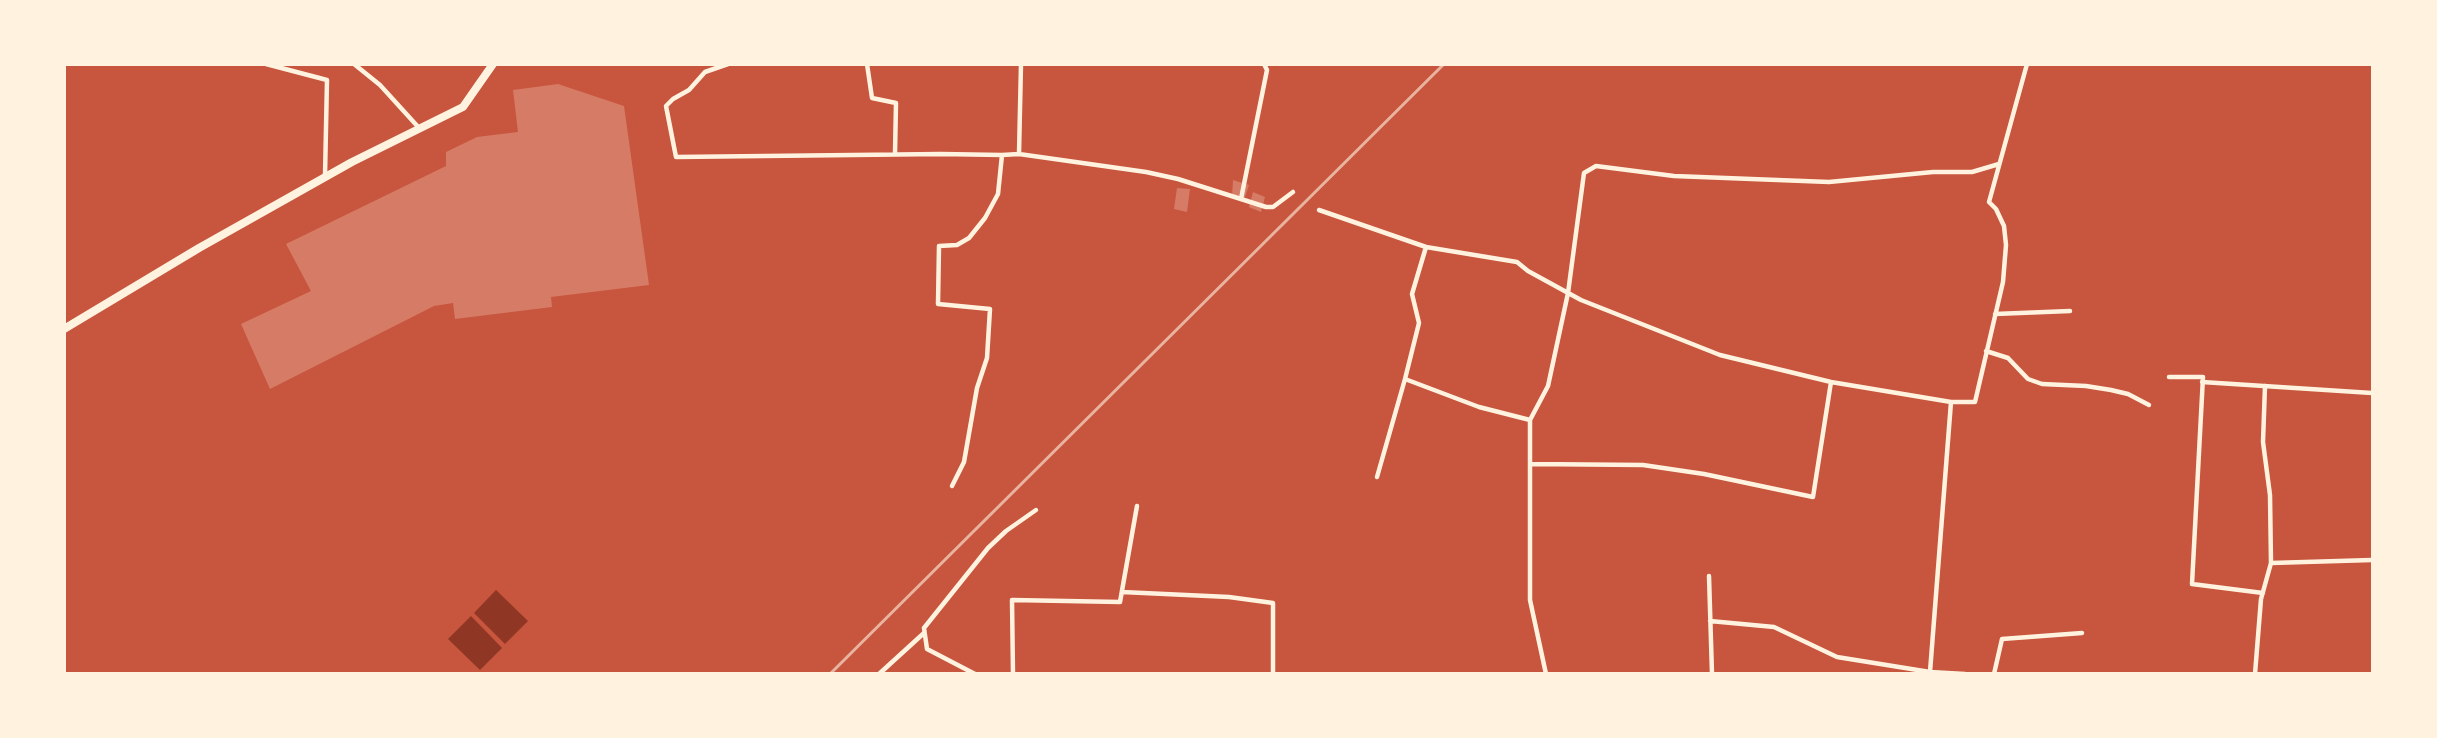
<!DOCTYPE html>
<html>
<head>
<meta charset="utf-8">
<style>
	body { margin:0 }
	#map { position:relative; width:2437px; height:738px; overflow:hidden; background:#c8553d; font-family:"Roboto Condensed",sans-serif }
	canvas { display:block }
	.frame { position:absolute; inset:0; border:66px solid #fff3e0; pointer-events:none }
</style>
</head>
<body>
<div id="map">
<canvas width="2437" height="738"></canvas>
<div class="frame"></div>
</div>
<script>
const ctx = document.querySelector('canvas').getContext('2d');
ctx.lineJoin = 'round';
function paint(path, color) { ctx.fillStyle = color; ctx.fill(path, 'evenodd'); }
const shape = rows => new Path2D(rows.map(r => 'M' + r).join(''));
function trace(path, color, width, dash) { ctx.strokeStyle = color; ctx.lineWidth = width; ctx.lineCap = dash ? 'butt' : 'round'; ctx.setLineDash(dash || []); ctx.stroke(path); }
const water = shape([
	[496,590,528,621,505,644,474,613],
	[471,616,502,648,480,670,448,639]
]);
const building = shape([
	[558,84,624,106,649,285,551,297,552,307,455,319,453,303,434,306,270,389,241,324,311,291,286,244,446,166,446,152,477,137,518,132,513,90],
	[1233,180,1249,185,1244,200,1232,197],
	[1177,188,1190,189,1187,212,1174,209],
	[1253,192,1265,197,1261,212,1249,207]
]);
const minor = shape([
	[266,64,327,80,325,176],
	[354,64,380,85,420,129],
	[728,64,705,72,689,90,673,99,666,106,676,157,941,154,1002,155],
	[867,64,872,98,896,103,895,154],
	[1019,154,1021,64],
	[1241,199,1267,70,1264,64],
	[1319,210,1426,247,1412,294,1419,323,1405,379,1479,407,1530,420],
	[1426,247,1517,262,1528,271,1581,300,1720,355,1831,382,1951,402,1975,402,2003,282,2006,245,2004,226,1996,209,1989,202,2027,64],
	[1995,314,2070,311],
	[1986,351,2008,358,2028,379,2042,384,2086,386,2111,390,2128,394,2149,405],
	[2169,377,2203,377,2192,584,2263,593],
	[2202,382,2372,393],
	[1530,464,1643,465,1704,474,1813,497,1831,382],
	[1377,477,1405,379],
	[952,486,964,462,977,388,987,358,990,309,938,304,939,246,957,245,969,238,985,218,998,194,1002,155,1019,154,1146,172,1178,179,1266,207,1273,207,1293,192],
	[2271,563,2372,560],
	[1709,576,1712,674],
	[1122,592,1229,597,1273,603,1273,674],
	[1710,621,1774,627,1837,657,1930,672,1965,674],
	[1930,672,1951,402],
	[879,674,924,633],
	[975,674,927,649,924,628,988,548,1006,531,1036,510],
	[1013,674,1012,600,1120,602,1137,506],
	[1546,674,1530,600,1530,420,1548,386,1568,293,1584,173,1596,166,1674,176,1829,182,1933,172,1972,172,1999,164],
	[1994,674,2002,639,2082,633],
	[2255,674,2261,599,2271,563,2270,495,2263,442,2265,386]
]);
const primary = shape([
	[64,329,199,248,352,162,463,107,493,64]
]);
const rail = shape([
	[830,674,1444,64]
]);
paint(water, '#8f3625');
paint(building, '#d67c66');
trace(minor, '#fff3e0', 4.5);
trace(primary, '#fff3e0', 8);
trace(rail, '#e9b49f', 3);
</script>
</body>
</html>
